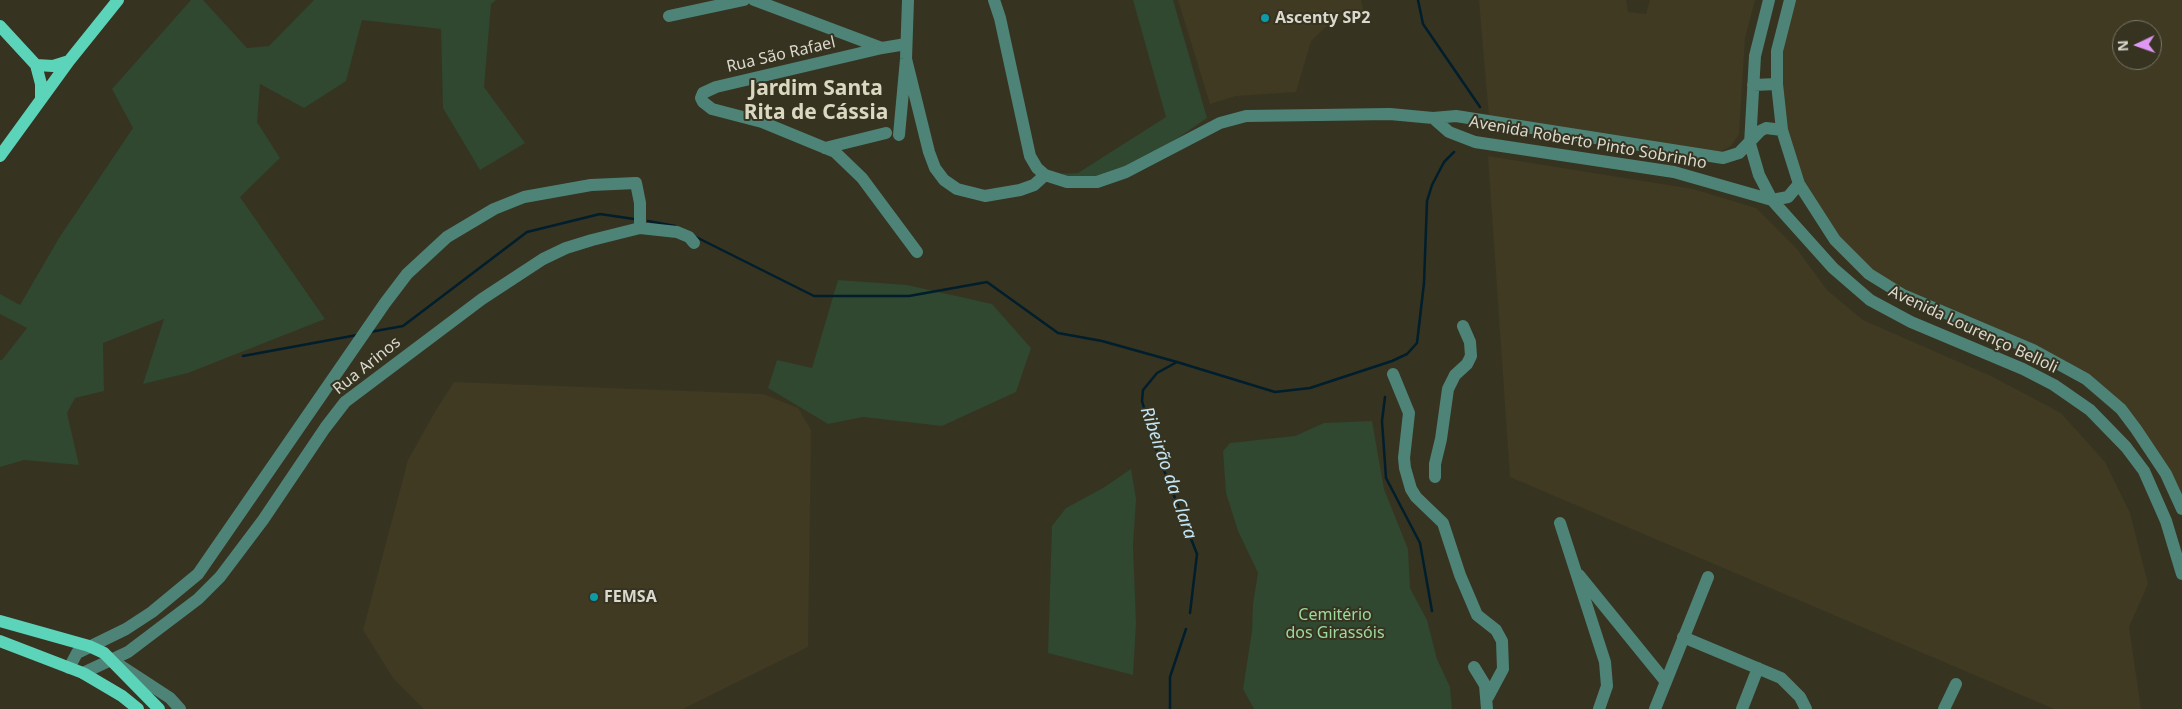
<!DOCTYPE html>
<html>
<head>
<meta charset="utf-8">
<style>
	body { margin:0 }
	#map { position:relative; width:2182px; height:709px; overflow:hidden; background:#363321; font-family:"Noto Sans",sans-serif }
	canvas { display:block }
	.north { position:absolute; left:2112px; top:20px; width:50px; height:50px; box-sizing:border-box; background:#363321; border:1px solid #787566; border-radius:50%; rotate:267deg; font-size:14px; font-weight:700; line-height:20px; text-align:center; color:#dbd9ce }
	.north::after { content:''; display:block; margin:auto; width:18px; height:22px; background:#df98f1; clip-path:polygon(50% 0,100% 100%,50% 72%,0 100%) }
</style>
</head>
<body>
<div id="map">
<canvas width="2182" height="709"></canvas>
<div class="north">N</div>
</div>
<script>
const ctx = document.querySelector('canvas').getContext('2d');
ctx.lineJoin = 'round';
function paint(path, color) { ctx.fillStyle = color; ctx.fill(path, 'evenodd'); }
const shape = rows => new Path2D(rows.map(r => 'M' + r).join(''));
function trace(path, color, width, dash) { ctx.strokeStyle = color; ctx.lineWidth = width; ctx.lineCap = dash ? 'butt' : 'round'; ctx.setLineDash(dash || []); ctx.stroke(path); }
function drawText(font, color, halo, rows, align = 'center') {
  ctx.font = font + ' "Noto Sans",sans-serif'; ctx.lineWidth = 4; ctx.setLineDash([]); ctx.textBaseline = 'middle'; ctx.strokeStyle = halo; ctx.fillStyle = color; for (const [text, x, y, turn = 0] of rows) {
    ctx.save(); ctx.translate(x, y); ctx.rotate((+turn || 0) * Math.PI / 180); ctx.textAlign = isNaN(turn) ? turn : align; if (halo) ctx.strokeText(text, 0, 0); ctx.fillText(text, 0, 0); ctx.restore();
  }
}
const built = shape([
	[1178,0,1361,0,1364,14,1328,25,1311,41,1296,92,1236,96,1210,104],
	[1479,0,1626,0,1628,12,1646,14,1650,0,1755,0,1745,38,1739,134,1731,146,1716,154,1489,117],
	[1794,0,2182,0,2182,501,2177,486,2080,370,1929,304,1879,277,1839,241,1809,196,1788,144,1780,89,1784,38],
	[2122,30,2152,30,2152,60,2122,60],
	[1488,156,1693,189,1756,208,1797,249,1827,290,1863,320,1991,376,2061,413,2105,462,2130,513,2148,584,2129,627,2141,709,2054,709,1510,477],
	[454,382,763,394,798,408,811,430,808,647,683,709,424,709,393,678,363,630,408,460,436,410]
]);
const green = shape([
	[191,0,203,0,247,48,269,46,314,0,496,0,491,4,484,87,525,143,480,170,443,108,441,29,362,20,346,81,304,108,260,84,257,122,280,158,240,197,325,319,188,373,143,384,164,319,103,343,104,391,75,398,67,413,79,465,24,460,0,467,0,360,2,360,27,328,0,314,0,294,20,305,59,238,133,128,112,89],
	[1133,0,1173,0,1207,118,1172,142,1120,171,1088,180,1052,174,1078,173,1166,117],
	[838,280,907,285,992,304,1031,348,1016,392,942,426,863,417,828,424,768,388,777,360,812,368],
	[1372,421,1384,489,1408,549,1410,588,1427,620,1437,659,1450,687,1452,709,1254,709,1243,689,1252,631,1253,604,1258,573,1238,531,1226,493,1223,451,1230,443,1295,436,1324,423],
	[1131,469,1136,499,1133,545,1136,623,1133,675,1048,653,1052,526,1066,508,1103,488]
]);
const stream = shape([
	[1418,0,1423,24,1480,107],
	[648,221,675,226],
	[696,237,814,296,909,296,987,282,1058,333,1102,341,1177,362],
	[370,332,403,326,527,232,600,214,634,219],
	[243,356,357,335],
	[1385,397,1382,421,1386,478,1420,543,1432,611],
	[1190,613,1197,554,1158,455,1142,401,1143,390,1157,373,1177,362,1275,392,1310,388,1392,361,1407,354,1417,343,1424,283,1427,201,1432,185,1444,162,1454,152],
	[1170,709,1170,677,1186,629]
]);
const minor = shape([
	[754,0,882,48,906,44],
	[994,0,1000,18,1030,156,1037,168,1045,175,1067,182,1097,182,1126,172,1220,123,1246,116,1390,114,1433,118,1456,116,1723,158,1739,153,1760,131,1766,128,1782,130],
	[1769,0,1755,56,1750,144,1759,175,1772,200,1833,268,1870,300,1911,322,2023,369,2054,385,2090,410,2126,447,2144,471,2166,521,2182,574],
	[1790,0,1777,51,1777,84,1782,130,1799,184,1835,240,1869,274,1903,295,2033,350,2086,379,2121,409,2136,429,2166,474,2182,509],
	[669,16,744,0],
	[882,48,716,87,703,93,701,98,703,102,712,109,762,122,835,152,862,178,917,252],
	[906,59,929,152,935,168,944,180,957,189,985,196,1020,190,1034,185,1045,175],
	[1753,85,1777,84],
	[1433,118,1449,132,1475,142,1674,172,1772,200,1788,197,1799,184],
	[899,135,906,59,908,0],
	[825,148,886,133],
	[1393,374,1409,413,1404,458,1405,468,1411,489,1416,497,1443,523,1460,575,1477,615,1496,630,1502,641,1503,669,1488,697],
	[1435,477,1435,464,1441,439,1448,389,1455,375,1467,364,1471,356,1470,342,1463,326],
	[1560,523,1605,662,1607,686,1599,709],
	[1579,575,1666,682],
	[1683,637,1781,678,1800,697,1806,709],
	[121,666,170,698,180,709],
	[1474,667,1485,685,1487,709],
	[69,668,77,653,126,629,152,612,198,574,385,303,407,274,447,237,494,209,524,197,591,185,636,183,640,203,640,228],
	[83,673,128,652,198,599,220,577,263,520,325,428,345,402,482,299,543,259,566,248,592,240,640,228,677,232,689,237,694,243],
	[1655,709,1708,577],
	[1742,709,1758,668],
	[1944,709,1956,684]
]);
const major = shape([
	[0,26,36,65,41,84,41,98],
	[36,65,53,66,69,61],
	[0,156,69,61,118,0],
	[0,621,89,646,104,653,159,709],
	[0,641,83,673,122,696,138,709]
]);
const markers = [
	[1265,18,5,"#0f9aa8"],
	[594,597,5,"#0f9aa8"]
];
const poiNames = [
	["Ascenty SP2",1275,18],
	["FEMSA",604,597]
];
const streetNames = [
	["Rua São Rafael",781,55,-13],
	["Avenida Roberto Pinto Sobrinho",1588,143,10],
	["Avenida Lourenço Belloli",1973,330,25],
	["Rua Arinos",367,366,-39]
];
const parkNames = [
	["Cemitério",1335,615],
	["dos Girassóis",1335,633]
];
const waterNames = [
	["Ribeirão da Clara",1168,473,71]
];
const districtNames = [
	["Jardim Santa",816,89],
	["Rita de Cássia",816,113]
];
paint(built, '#3f3a21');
paint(green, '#304730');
trace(stream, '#001e2c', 2.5);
trace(minor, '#4e8477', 12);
trace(major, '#5bd4ba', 12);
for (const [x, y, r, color] of markers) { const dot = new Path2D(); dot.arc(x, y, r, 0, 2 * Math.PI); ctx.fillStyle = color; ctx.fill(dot); trace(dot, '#363321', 2); }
drawText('bold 16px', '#dbd9ce', '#363321', poiNames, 'left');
drawText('16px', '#dbd9ce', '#363321', streetNames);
drawText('16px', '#9dda9c', '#363321', parkNames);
drawText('italic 18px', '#c3e4f5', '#363321', waterNames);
drawText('bold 21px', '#dbd8c2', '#363321', districtNames);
</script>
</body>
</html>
